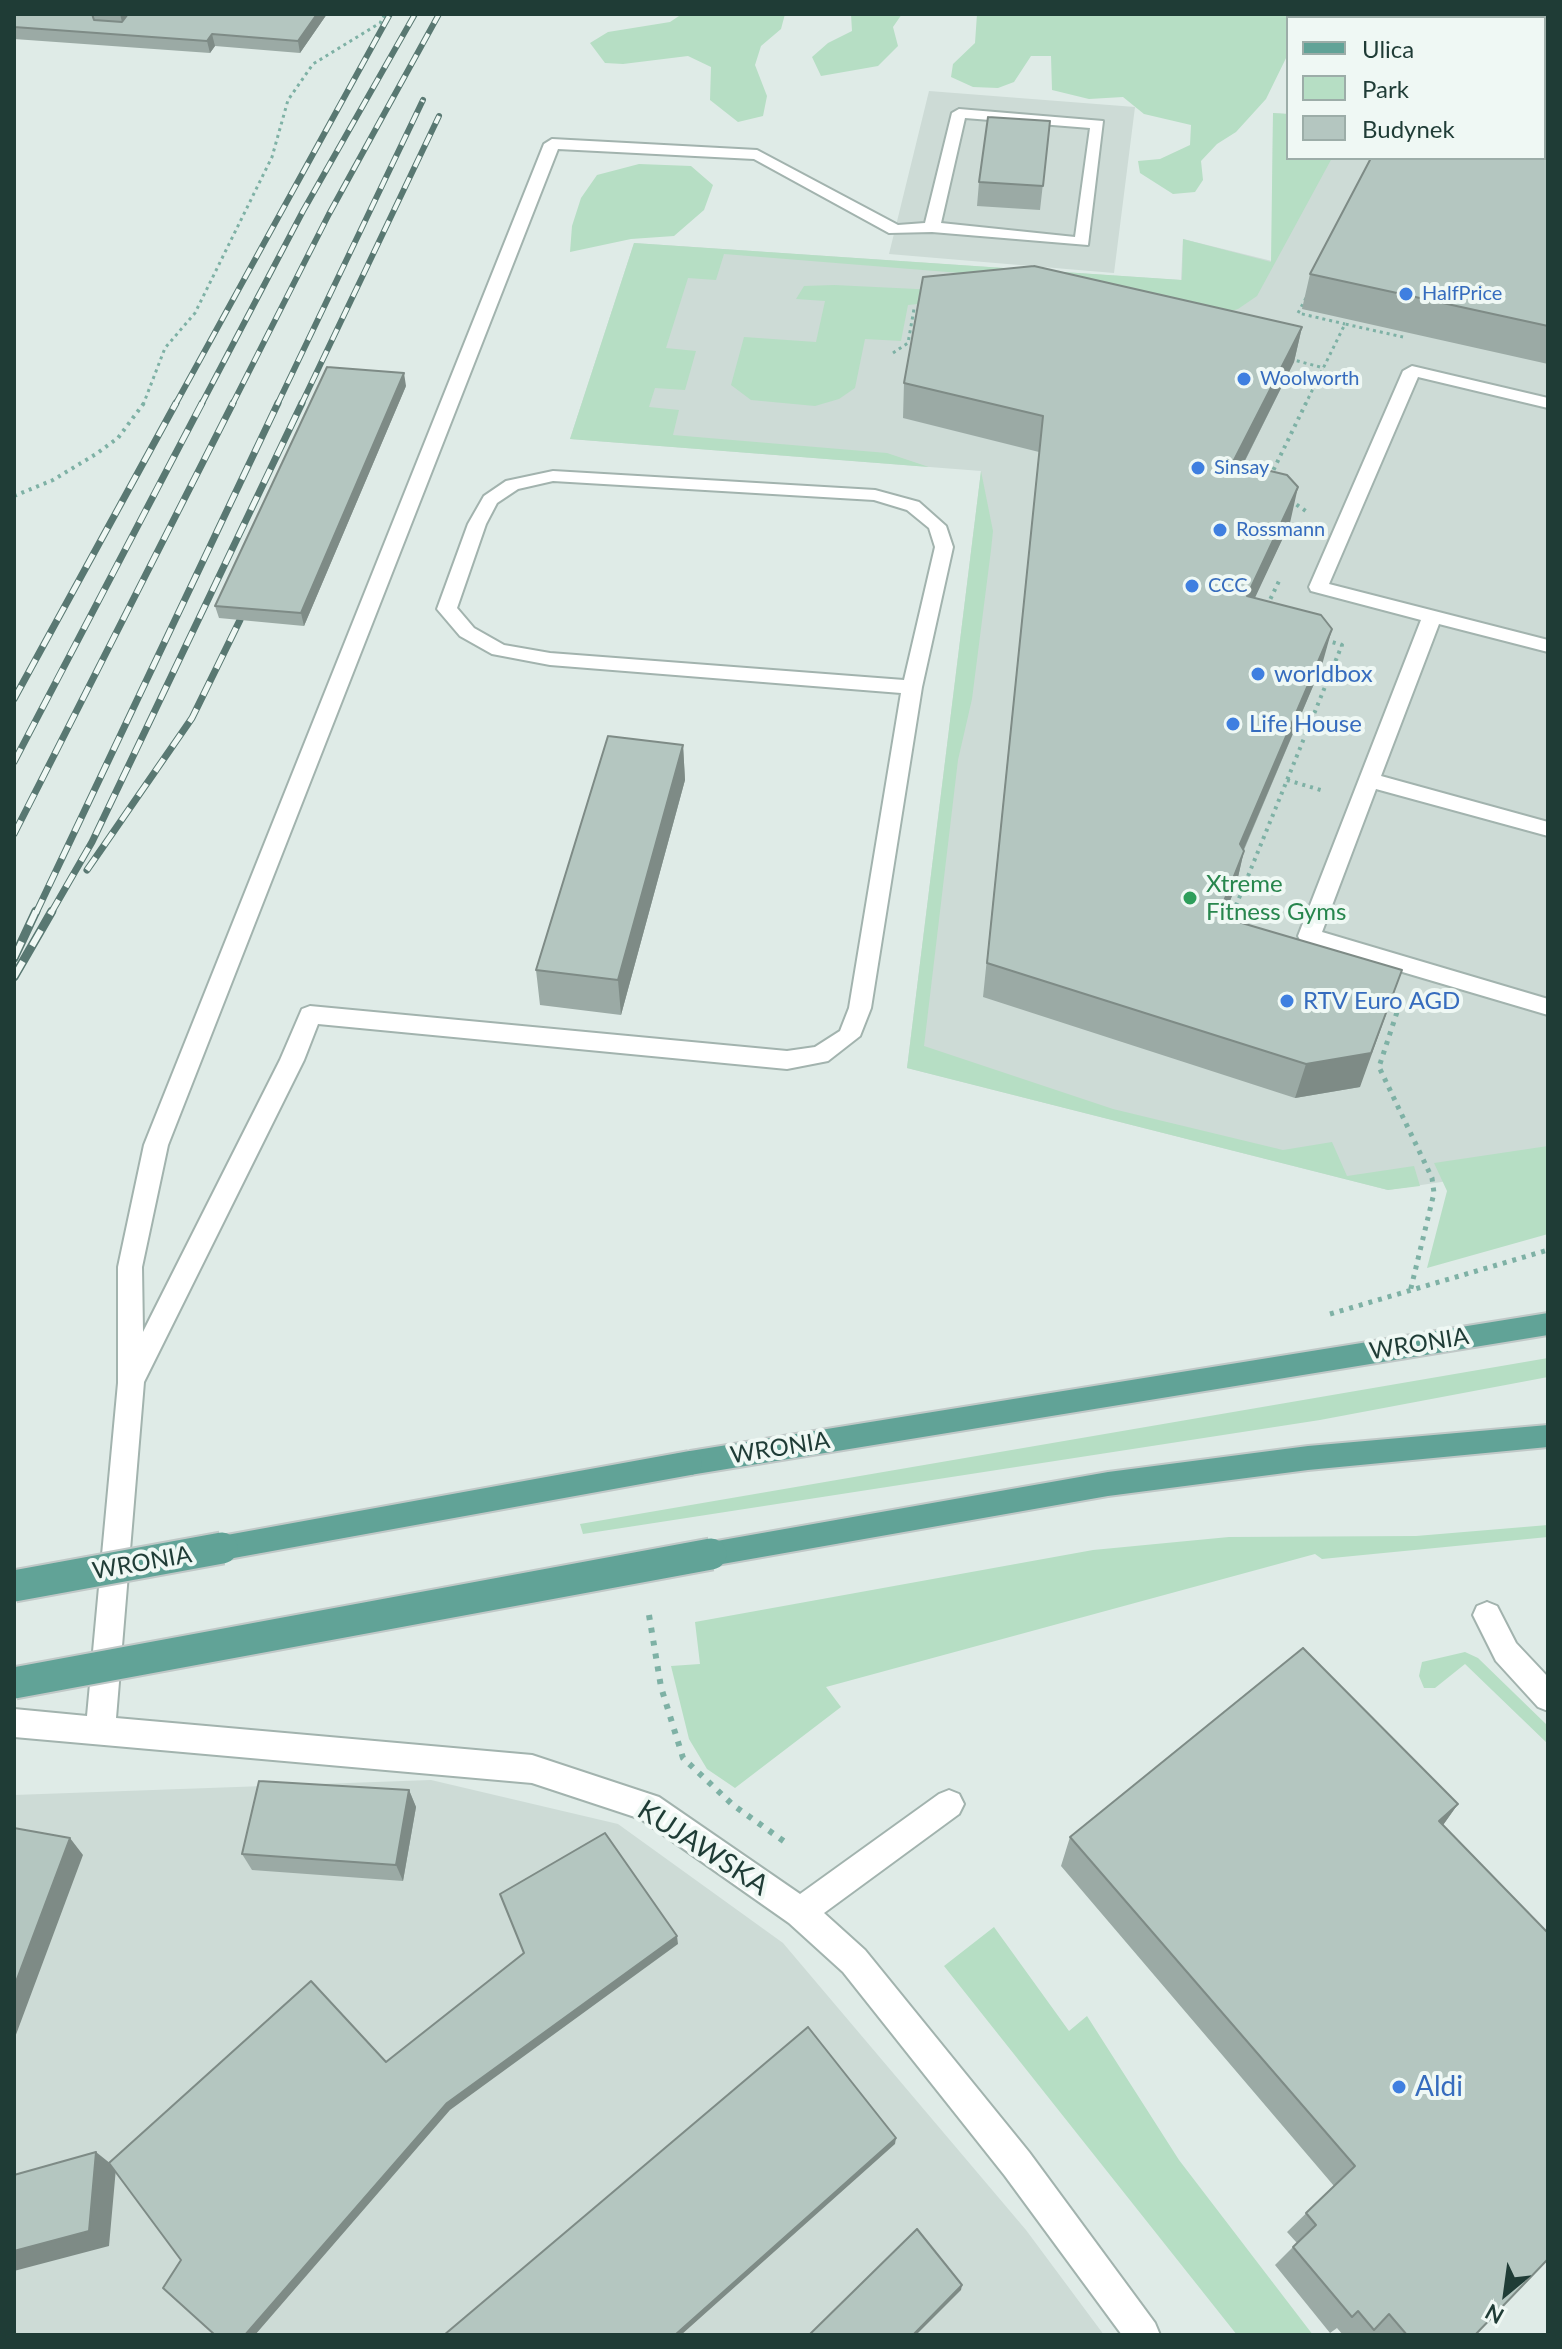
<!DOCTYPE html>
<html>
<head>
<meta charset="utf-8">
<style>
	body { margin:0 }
	#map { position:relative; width:1562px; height:2349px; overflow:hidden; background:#dfebe7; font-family:Lato,sans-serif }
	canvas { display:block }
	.frame { position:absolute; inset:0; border:16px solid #1f3c36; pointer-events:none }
	.legend { position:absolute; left:1286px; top:16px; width:260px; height:144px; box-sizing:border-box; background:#eff8f4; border:2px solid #9cada8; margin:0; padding:10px 14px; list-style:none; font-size:24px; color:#1f3c36 }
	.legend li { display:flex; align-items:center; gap:16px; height:40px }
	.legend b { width:40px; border:2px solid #9cada8 }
	.north { position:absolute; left:1466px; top:2253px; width:80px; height:80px; -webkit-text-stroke:6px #eff8f4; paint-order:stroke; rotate:209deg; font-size:22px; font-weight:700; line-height:32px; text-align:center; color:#1f3c36 }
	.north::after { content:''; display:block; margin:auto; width:28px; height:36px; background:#1f3c36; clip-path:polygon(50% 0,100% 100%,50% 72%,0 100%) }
</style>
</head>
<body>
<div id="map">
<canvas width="1562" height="2349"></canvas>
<div class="frame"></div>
<ul class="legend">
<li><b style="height:10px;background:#61a397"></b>Ulica</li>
<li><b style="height:22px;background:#b6dec4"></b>Park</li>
<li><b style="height:22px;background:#b4c6c0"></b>Budynek</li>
</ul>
<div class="north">N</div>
</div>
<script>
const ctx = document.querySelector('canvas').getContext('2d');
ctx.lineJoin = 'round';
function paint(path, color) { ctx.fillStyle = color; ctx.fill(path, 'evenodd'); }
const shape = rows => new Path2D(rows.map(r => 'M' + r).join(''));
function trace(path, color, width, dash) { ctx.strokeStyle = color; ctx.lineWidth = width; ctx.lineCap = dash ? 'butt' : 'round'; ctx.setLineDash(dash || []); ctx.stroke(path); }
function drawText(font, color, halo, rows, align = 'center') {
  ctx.font = font + ' Lato,sans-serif'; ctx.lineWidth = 8; ctx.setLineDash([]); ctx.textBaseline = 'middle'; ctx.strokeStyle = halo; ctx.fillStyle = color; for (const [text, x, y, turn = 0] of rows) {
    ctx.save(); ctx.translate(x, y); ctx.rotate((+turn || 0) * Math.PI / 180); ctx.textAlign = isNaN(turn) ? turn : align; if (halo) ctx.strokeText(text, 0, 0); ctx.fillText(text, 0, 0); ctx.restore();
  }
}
const built = shape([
	[1315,14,1548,14,1548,1166,1388,1190,907,1068,981,471,570,439,634,243,1181,280,1183,239,1272,261,1273,113,1288,114,1288,158,1544,158,1544,18,1315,18],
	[929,91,1135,107,1114,273,889,254],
	[431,1780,618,1824,783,1943,1026,2230,1104,2335,14,2335,14,1795]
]);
const green = shape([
	[682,14,785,14,781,29,761,46,755,65,767,96,763,116,738,122,710,100,711,67,688,56,623,64,605,63,590,43,608,32,670,22],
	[851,14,902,14,893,27,898,46,878,66,821,76,812,57,828,43,852,31],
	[977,14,1291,14,1293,18,1288,18,1288,54,1266,99,1236,132,1217,144,1201,161,1203,180,1195,192,1173,194,1140,173,1138,161,1160,159,1190,145,1191,125,1144,114,1123,97,1089,99,1052,90,1051,56,1031,56,1014,82,998,88,973,87,951,77,953,64,975,43],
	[1273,113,1288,114,1288,158,1332,158,1257,296,1238,309,1228,312,1047,280,724,254,716,280,688,278,666,348,696,351,685,390,655,388,649,407,679,410,673,435,887,453,929,467,570,439,634,243,1182,280,1183,239,1271,262],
	[639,164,691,166,713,185,704,210,674,236,631,239,570,252,572,226,581,198,597,175],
	[834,285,1020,294,908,305,901,341,865,339,855,388,839,399,815,406,751,400,731,385,744,337,816,342,825,301,796,299,804,286],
	[981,471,993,531,991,550,972,699,958,760,924,1046,1113,1109,1283,1150,1332,1142,1347,1176,1414,1166,1420,1186,1388,1190,907,1068],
	[1548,1146,1548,1234,1427,1268,1447,1191,1434,1163],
	[1548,1358,1548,1377,1320,1420,583,1534,580,1524],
	[1548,1525,1548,1537,1322,1559,1315,1554,826,1687,841,1707,735,1788,707,1769,689,1739,671,1666,700,1664,695,1622,1093,1550,1229,1537,1416,1536],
	[1465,1652,1478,1658,1548,1726,1548,1744,1465,1664,1435,1688,1424,1688,1419,1676,1422,1662],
	[994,1927,1069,2031,1087,2016,1179,2160,1313,2335,1237,2335,944,1966]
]);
const pathFar3 = shape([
	[1306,298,1298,313,1345,324],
	[893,353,908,343,914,309,924,308],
	[1290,359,1324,368],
	[143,405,165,348,195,313,272,157,288,100,313,64,380,23,385,14],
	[1305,405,1345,324,1403,337]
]);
const pathFar2 = shape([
	[1270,477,1306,403],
	[14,496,53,480,96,454,118,438,144,403],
	[1290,500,1307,512],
	[1267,606,1280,579],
	[1287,780,1324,791],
	[1233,913,1342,645,1322,639]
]);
const pathFar1 = shape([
	[1229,924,1234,911],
	[1400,1003,1379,1067,1432,1178,1434,1193,1410,1292],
	[1330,1314,1548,1250]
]);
const path = shape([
	[649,1615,661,1687,683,1758,733,1805,785,1842]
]);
const minor = shape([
	[959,109,1103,121,1088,245,932,232,889,233,754,159,558,149,168,1145,142,1267,143,1332,280,1060,302,1009,310,1006,787,1051,815,1047,840,1031,849,1008,901,693,550,665,492,654,460,636,437,609,468,524,484,496,506,481,553,471,875,490,919,502,946,526,953,547,922,687,871,1008,860,1036,828,1061,787,1069,318,1024,304,1060,144,1382,116,1718,532,1755,659,1797,800,1894,939,1794,949,1790,959,1794,964,1804,959,1814,824,1913,865,1950,1029,2152,1155,2323,1160,2335,1122,2335,1005,2176,843,1972,789,1923,641,1819,532,1783,14,1737,14,1709,87,1716,118,1383,118,1267,144,1145,544,144,552,139,757,150,898,225,925,223,952,113,959,109],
	[965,118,1090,128,1075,237,941,223,965,118],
	[553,481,874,500,907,510,929,528,935,547,904,680,550,653,504,645,474,628,457,608,486,524,497,503,518,489,553,481],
	[1412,366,1548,398,1548,408,1418,377,1329,584,1548,640,1548,652,1439,624,1381,776,1548,822,1548,836,1376,789,1322,932,1548,999,1548,1015,1301,942,1298,936,1421,620,1311,591,1309,587,1403,371,1412,366],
	[1487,1602,1497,1606,1516,1643,1548,1677,1548,1711,1538,1707,1496,1661,1473,1615,1477,1606,1487,1602]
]);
const major = shape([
	[1548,1313,1548,1335,690,1475,681,1471,677,1463,681,1455,690,1451,1548,1313],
	[1548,1425,1548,1447,1308,1470,1108,1496,711,1566,701,1563,697,1554,701,1545,711,1542,1108,1472,1308,1446,1548,1425]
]);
const railFar2 = shape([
	[175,405,390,14],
	[201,405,303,211,415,14],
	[232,405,329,214,439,14],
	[277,405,423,100],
	[301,405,439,116]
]);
const railFar1 = shape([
	[14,699,176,403],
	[14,762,202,403],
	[14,834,233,403],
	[87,870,192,718,240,620],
	[36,913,278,403],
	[51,913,92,842,302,403]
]);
const rail = shape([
	[14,958,36,911],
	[14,977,52,911]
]);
const majorBridgeFar1 = shape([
	[211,1550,690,1463]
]);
const majorBridge = shape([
	[14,1586,222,1548],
	[14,1683,711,1554]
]);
const wall = shape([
	[14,14,327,14,300,53,215,46,210,53,14,39],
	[1050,121,1040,210,977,206,979,182],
	[1548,129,1548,364,1302,309,1310,274],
	[1302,327,1294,362,1243,465,1290,523,1254,598,1322,665,1244,850,1236,886,1223,917,1360,1087,1295,1098,983,997,1039,452,903,418,904,383],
	[406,386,304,626,219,618,215,606],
	[683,745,685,780,621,1015,540,1005,536,970],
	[409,1790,416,1807,403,1881,252,1870,242,1854],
	[1458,1804,1443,1825,1475,2335,1371,2335,1370,2333,1367,2335,1343,2335,1337,2328,1330,2333,1275,2265,1297,2243,1287,2232,1334,2186,1061,1866,1070,1837]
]);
const shadedWall = shape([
	[120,14,141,14,125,34],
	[317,14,327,14,300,53,298,41],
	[212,34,215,46,210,53,207,41],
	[1302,327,1294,362,1226,498,1233,462],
	[404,373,406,386,304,626,301,613],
	[1298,487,1290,523,1239,632,1247,596],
	[1332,629,1322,665,1231,879,1240,844],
	[683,745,685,780,621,1015,618,980],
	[1244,851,1236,886,1210,951,1218,916],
	[1402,970,1360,1087,1295,1098,1306,1064],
	[409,1790,416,1807,403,1881,396,1865],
	[1458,1804,1436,1835,1439,1821],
	[70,1838,83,1855,14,2040,14,1987],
	[677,1936,678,1944,450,2110,255,2335,245,2335,447,2103],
	[896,2138,895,2144,681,2335,675,2335],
	[96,2152,116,2168,109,2246,14,2271,14,2251],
	[962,2285,961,2290,916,2335,913,2335]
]);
const building = shape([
	[14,14,92,14,94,20,122,22,128,14,317,14,298,41,212,34,207,41,14,27,14,14],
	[988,117,1050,121,1043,186,979,182,988,117],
	[1544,128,1548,129,1548,326,1310,274,1371,158,1544,158,1544,128],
	[1034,266,1302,327,1233,462,1287,475,1298,487,1247,596,1321,615,1332,629,1240,844,1244,851,1218,916,1402,970,1371,1053,1306,1064,987,963,1043,416,904,383,923,277,1034,266],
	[327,367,404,373,301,613,215,606,327,367],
	[608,736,683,745,618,980,536,970,608,736],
	[1303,1648,1458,1804,1439,1821,1548,1933,1548,2259,1475,2335,1407,2335,1389,2314,1374,2330,1358,2311,1352,2317,1293,2247,1316,2225,1306,2213,1355,2166,1070,1837,1303,1648],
	[259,1781,409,1790,396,1865,242,1854,259,1781],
	[14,1828,70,1838,14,1987,14,1828],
	[605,1833,677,1936,447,2103,245,2335,215,2335,163,2288,181,2260,109,2163,311,1981,386,2062,524,1953,500,1894,605,1833],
	[808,2027,896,2138,675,2335,444,2335,808,2027],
	[96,2152,89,2231,14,2251,14,2175,96,2152],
	[917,2229,962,2285,913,2335,809,2335,917,2229]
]);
const markers = [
	[1406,294,8,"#3f7fe0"],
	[1244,379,8,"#3f7fe0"],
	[1198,468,8,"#3f7fe0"],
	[1220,530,8,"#3f7fe0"],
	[1192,586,8,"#3f7fe0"],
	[1258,674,8,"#3f7fe0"],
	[1233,724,8,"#3f7fe0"],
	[1190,898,8,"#2e9e5b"],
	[1287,1001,8,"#3f7fe0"],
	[1399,2087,8,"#3f7fe0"]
];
const farShopnames = [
	["HalfPrice",1422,294],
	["Woolworth",1260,379],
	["Sinsay",1214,468],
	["Rossmann",1236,530],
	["CCC",1208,586]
];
const shopNames = [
	["worldbox",1274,674],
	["Life House",1249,724],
	["RTV Euro AGD",1303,1001]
];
const leisureNames = [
	["Xtreme",1206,884],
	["Fitness Gyms",1206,912]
];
const streetNames = [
	["WRONIA",1419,1344,-9],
	["WRONIA",780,1448,-9],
	["WRONIA",142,1563,-10]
];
const nearStreetnames = [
	["KUJAWSKA",703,1848,33]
];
const nearShopnames = [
	["Aldi",1415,2087]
];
paint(built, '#cddbd6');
paint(green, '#b6dec4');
trace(minor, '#a2b3ae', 4);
trace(major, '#c0c8c7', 4);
trace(pathFar3, '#7eb1a5', 3, [3, 4]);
trace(pathFar2, '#7eb1a5', 4, [3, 5]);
trace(pathFar1, '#7eb1a5', 5, [4, 6]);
trace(path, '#7eb1a5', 6, [5, 8]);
paint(minor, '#fff');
paint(major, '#61a397');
trace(railFar2, '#597872', 6);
trace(railFar1, '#597872', 7);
trace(rail, '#597872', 9);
trace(railFar2, '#eff8f4', 4, [12]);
trace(railFar1, '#eff8f4', 5, [15]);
trace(rail, '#eff8f4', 6, [18]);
trace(majorBridgeFar1, '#c0c8c7', 28, []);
trace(majorBridge, '#c0c8c7', 35, []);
trace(majorBridgeFar1, '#61a397', 24);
trace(majorBridge, '#61a397', 31);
paint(wall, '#9baaa5');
paint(shadedWall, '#7e8b86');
paint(building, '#b4c6c0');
trace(building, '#7e8b86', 2);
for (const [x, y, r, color] of markers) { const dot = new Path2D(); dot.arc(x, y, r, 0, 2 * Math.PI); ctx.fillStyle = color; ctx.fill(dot); trace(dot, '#eff8f4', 3); }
drawText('20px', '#366cbe', '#eff8f4', farShopnames, 'left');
drawText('24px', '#366cbe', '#eff8f4', shopNames, 'left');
drawText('24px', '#27864d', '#eff8f4', leisureNames, 'left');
drawText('24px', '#1f3c36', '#eff8f4', streetNames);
drawText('28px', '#1f3c36', '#eff8f4', nearStreetnames);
drawText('28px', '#366cbe', '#eff8f4', nearShopnames, 'left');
</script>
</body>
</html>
